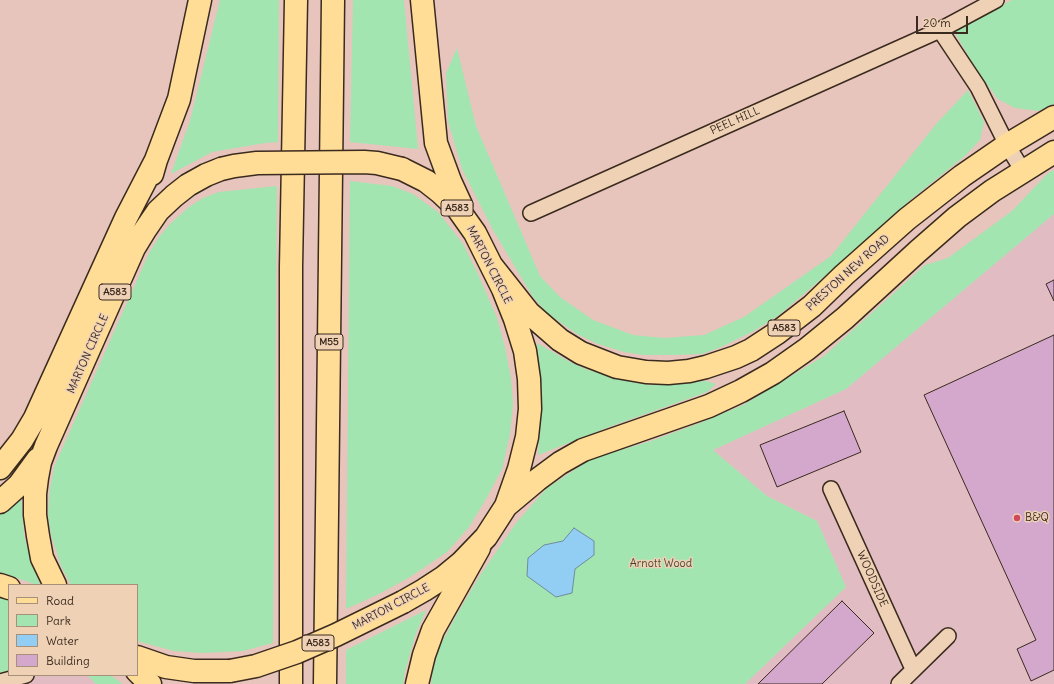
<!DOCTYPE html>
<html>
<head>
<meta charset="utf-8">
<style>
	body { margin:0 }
	#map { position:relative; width:1054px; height:684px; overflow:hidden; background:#e7c5bd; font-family:Delius,sans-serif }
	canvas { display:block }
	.legend { position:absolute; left:8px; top:584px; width:130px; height:92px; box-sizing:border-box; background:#efd2b6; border:1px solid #a78f79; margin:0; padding:5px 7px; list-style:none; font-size:12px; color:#3b2a1e }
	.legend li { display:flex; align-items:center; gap:8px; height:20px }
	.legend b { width:20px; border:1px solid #a78f79 }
	.scale { position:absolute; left:916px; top:16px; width:52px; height:18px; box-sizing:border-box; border:2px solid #3b2a1e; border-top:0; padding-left:5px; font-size:12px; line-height:14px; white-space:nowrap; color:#3b2a1e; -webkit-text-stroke:3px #efd2b6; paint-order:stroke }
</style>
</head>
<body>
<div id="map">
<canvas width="1054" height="684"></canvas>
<ul class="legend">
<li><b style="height:5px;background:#ffdd96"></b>Road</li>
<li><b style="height:11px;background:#a2e5b0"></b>Park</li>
<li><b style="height:11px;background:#92cef3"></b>Water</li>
<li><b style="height:11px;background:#d3a8cc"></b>Building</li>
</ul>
<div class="scale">20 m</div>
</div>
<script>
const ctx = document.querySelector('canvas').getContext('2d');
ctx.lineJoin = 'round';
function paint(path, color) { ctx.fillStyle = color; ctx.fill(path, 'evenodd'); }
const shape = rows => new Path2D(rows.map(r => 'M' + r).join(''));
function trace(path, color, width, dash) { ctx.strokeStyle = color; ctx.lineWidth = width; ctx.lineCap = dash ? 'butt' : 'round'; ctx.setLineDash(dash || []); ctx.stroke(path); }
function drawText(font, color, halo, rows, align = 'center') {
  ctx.font = font + ' Delius,sans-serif'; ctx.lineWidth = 3; ctx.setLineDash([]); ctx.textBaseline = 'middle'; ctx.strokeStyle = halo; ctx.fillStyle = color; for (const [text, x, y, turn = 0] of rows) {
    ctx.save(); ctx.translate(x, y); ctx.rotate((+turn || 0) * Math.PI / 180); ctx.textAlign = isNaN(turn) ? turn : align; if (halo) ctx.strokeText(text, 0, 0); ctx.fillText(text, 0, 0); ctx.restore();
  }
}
const built = shape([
	[1054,214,1054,684,745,684,846,587,817,521,767,496,713,450,846,389],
	[26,675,87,675,96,684,0,684]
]);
const green = shape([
	[220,0,279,0,278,142,265,143,212,152,171,174,190,121],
	[353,0,404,0,418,149,350,142],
	[1012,0,1054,0,1054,104,1039,111,1015,108,998,99,977,71,954,31],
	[457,48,476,126,540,276,560,297,593,320,633,335,665,338,704,335,744,317,831,256,937,123,968,90,984,122,980,140,965,156,909,201,873,235,778,316,752,332,719,348,702,354,677,355,643,355,624,352,598,344,577,334,547,313,533,297,493,230,462,169,448,121,446,73],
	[1054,170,1054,214,846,389,713,450,767,496,817,521,846,587,745,684,431,684,433,669,440,646,457,614,481,574,516,523,547,488,591,459,651,441,700,423,743,405,824,356,925,265,948,258,1012,211,1048,173],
	[350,181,392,186,413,194,438,212,463,244,477,272,497,318,505,348,511,378,513,404,510,434,502,469,486,499,469,527,447,552,410,577,379,594,346,609],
	[277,186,273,643,243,651,203,653,174,651,140,642,137,640,137,585,71,585,61,566,51,535,48,515,50,488,53,474,54,467,149,253,159,237,171,223,189,207,203,198,219,192],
	[537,343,570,362,588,370,631,382,650,385,706,381,716,384,707,392,609,427,538,455,542,397],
	[21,497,24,536,32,563,40,585,37,585,0,572,0,514],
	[0,585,9,588,9,675,0,682],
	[426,610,415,636,405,672,403,684,346,684,346,650],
	[87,675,110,675,123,684,96,684]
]);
const water = shape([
	[574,528,594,541,594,555,575,569,572,593,556,597,527,576,528,558,544,545,563,541,574,528]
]);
const building = shape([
	[1054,280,1054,301,1046,284,1054,280],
	[1054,335,1054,670,1031,681,1017,649,1036,640,924,395,1054,335],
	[844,411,861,452,777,487,760,445,844,411],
	[842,601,874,633,822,684,758,684,842,601]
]);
const street = shape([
	[996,0,940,30,978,87,1007,145,1023,171],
	[531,213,940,30],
	[831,489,913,669],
	[0,682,26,675],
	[899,684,948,636]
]);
const primary = shape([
	[137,671,150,684],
	[417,684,424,655,433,630,479,548]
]);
const highway = shape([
	[422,0,436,143,450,181,461,205],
	[402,169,426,181,440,192,458,209,475,233,503,289,515,319,525,351,529,379,530,409,527,437,519,469,506,506,486,537,461,563,444,577,424,590,403,602],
	[152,174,156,160,179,99,200,0],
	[491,265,529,313,560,340,581,353,617,367,646,372,668,373,689,371,706,367,736,357,751,350,777,333,812,306,844,275,907,219,962,176,1007,145,1054,117],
	[0,468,22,440,35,418,126,218,156,160],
	[0,502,19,485,38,459],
	[506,506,537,480,560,463,583,450,709,406,741,391,773,373,807,349,845,318,917,252,957,217,992,191,1054,152],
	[0,585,9,588],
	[55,585,42,558,38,536,35,515,35,494,37,478,40,462,46,446,134,248,145,230,158,211,174,196,188,185,206,175,221,169],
	[137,657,166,667,194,671,230,671],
	[291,684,291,267,296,0],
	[325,684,333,0]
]);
const highwayBridge = shape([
	[221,169,234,166,257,163,364,162,377,163,402,169],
	[230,671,256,666,297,652,336,635,403,602]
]);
const markers = [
	[1017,518,4,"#d1495b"]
];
const shields = [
	[457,208,32],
	[115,292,32],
	[784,328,32],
	[329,342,28],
	[318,643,32]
];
const shieldNames = [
	["A583",457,208],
	["A583",115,292],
	["A583",784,328],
	["M55",329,342],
	["A583",318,643]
];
const streetNames = [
	["PEEL HILL",735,121,-24],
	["MARTON CIRCLE",489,265,63],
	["PRESTON NEW ROAD",848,273,-42],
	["MARTON CIRCLE",88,354,-66],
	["WOODSIDE",872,579,66],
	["MARTON CIRCLE",391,607,-28]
];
const poiNames = [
	["B&Q",1025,518]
];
const parkNames = [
	["Arnott Wood",661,564]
];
paint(built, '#e1bcc2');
paint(green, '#a2e5b0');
paint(water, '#92cef3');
trace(water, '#6f8c9e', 1);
paint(building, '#d3a8cc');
trace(building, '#3b2a1e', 1);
trace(street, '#3b2a1e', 18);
trace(primary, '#3b2a1e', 25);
trace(highway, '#3b2a1e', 25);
trace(street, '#efd2b6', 15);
trace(primary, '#ffdd96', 22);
trace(highway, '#ffdd96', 22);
trace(highwayBridge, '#3b2a1e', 25, []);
trace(highwayBridge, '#ffdd96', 22);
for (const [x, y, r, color] of markers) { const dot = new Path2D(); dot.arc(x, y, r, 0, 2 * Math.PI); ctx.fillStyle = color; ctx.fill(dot); trace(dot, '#efd2b6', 1.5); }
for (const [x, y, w] of shields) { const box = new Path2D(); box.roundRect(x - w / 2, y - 8, w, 16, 3); ctx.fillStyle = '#efd2b6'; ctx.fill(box); trace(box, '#3b2a1e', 1); }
drawText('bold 10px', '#3b2a1e', null, shieldNames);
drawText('11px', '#3b2a1e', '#efd2b6', streetNames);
drawText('11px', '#3b2a1e', '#efd2b6', poiNames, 'left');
drawText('11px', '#4a4634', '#efd2b6', parkNames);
</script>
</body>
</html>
